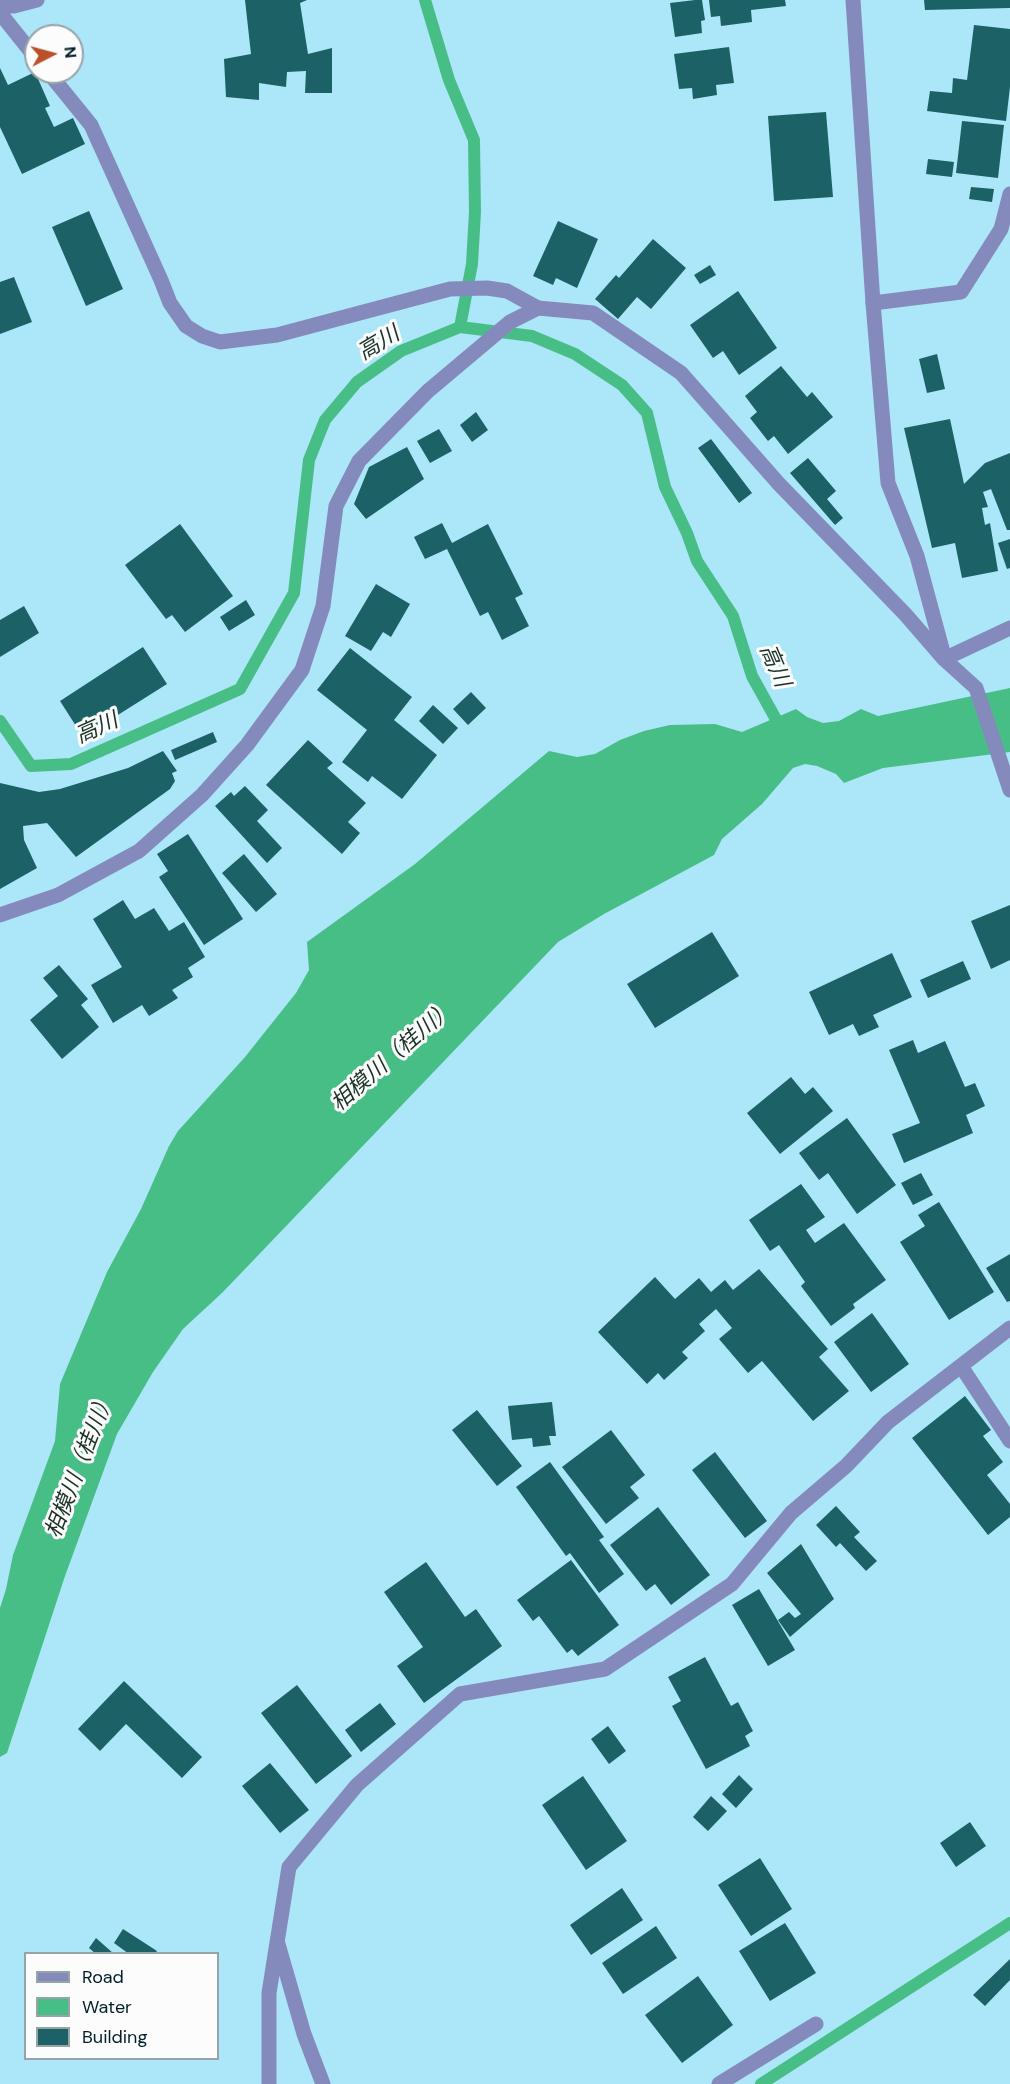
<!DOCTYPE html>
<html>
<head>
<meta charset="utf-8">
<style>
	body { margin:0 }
	#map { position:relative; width:1010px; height:2084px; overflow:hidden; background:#ace6f9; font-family:"DM Sans",sans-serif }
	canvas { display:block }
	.legend { position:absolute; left:24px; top:1952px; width:195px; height:108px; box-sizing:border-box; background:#fcfcfc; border:2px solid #97a4a7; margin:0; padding:8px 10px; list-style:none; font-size:18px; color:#001f28 }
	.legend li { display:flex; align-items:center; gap:12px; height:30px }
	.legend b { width:30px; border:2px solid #97a4a7 }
	.north { position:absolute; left:24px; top:24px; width:60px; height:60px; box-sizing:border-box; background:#fcfcfc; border:2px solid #97a4a7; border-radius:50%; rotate:84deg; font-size:16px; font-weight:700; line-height:24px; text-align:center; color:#001f28 }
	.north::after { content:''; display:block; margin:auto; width:21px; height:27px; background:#b9522b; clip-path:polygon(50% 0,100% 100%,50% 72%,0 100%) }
</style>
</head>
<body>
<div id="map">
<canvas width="1010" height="2084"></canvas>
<ul class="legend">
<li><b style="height:8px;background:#858abd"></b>Road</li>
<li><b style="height:16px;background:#48be87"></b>Water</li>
<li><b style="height:16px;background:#1c6165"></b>Building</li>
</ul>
<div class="north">N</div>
</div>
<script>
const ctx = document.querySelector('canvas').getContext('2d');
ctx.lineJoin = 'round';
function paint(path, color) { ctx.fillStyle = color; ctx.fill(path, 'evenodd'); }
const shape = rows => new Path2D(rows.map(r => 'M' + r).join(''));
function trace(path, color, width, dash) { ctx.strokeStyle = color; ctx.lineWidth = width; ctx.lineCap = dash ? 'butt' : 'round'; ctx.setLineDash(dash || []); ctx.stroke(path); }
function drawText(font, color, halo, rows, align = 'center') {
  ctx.font = font + ' "DM Sans","Noto Sans JP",sans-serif'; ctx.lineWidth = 6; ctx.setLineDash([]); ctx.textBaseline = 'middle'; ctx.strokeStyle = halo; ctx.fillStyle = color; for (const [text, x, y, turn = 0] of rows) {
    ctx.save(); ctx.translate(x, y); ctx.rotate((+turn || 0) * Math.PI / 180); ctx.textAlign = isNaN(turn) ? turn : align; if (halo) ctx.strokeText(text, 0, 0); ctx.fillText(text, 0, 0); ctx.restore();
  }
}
const water = shape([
	[1010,688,1010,752,883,768,844,783,836,774,817,766,805,764,793,768,762,804,722,839,714,855,604,914,558,942,223,1292,183,1329,153,1372,117,1434,65,1576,7,1753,0,1757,0,1608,6,1589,13,1555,55,1441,60,1384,107,1272,141,1209,169,1146,178,1131,245,1057,296,993,309,970,307,942,415,864,549,751,577,757,595,754,620,740,644,731,670,725,715,724,742,732,796,709,807,717,823,723,839,721,861,709,878,716]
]);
const stream = shape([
	[425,0,449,80,474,140,475,212,472,264,460,327],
	[0,721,31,766,71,764,240,689,294,593,309,460,325,420,357,382,401,351,460,327,532,336,575,354,622,385,647,413,665,487,687,533,697,561,733,616,752,676,783,732],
	[761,2084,1010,1923]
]);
const building = shape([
	[245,0,307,0,300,3,308,54,332,48,332,93,305,93,306,71,287,72,286,87,259,83,259,100,226,97,224,59,251,54],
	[695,0,702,0,705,20,701,21,702,33,675,37,670,3],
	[709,0,785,0,786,6,751,10,752,22,721,26,720,16,711,17],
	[924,0,1010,0,1010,8,925,10],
	[974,25,1010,29,1010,87,1006,121,927,111,930,91,952,93,953,78,967,80],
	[729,47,734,83,716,85,717,95,693,99,692,88,679,89,674,54],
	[0,68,8,85,35,72,50,106,45,108,54,127,73,118,85,144,22,174,0,127],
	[826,112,833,197,774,201,768,116],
	[962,121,1004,125,998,178,956,173],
	[928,159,954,162,952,177,926,174],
	[971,187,994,189,992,202,969,199],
	[89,211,123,289,86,306,52,227],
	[558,221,598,239,577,288,556,278,553,285,533,276],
	[653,239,686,268,651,309,637,297,618,319,595,299,616,275,619,278],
	[710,265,716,275,700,284,694,275],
	[14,277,32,322,0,334,0,282],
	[738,291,777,348,739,375,723,351,713,358,690,325],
	[937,354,945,389,927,393,919,359],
	[781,366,807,397,812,392,833,417,788,454,774,436,768,441,750,418,757,412,745,396],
	[476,412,488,430,472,442,460,425],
	[950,419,964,484,985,463,1010,453,1010,530,1007,530,991,489,983,492,988,507,982,508,985,525,990,523,998,571,962,578,955,543,932,548,904,428],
	[439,429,452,451,430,463,417,441],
	[711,439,752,493,739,503,698,448],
	[407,447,424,479,366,519,354,504,369,467],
	[808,458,836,491,827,499,843,518,835,525,790,473],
	[442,523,452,543,488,524,523,594,515,598,529,626,502,640,488,612,480,616,447,549,425,559,414,537],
	[180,524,233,596,185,632,172,615,166,619,125,565],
	[1010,539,1010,568,1007,569,998,543],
	[376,584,410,604,391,637,383,632,371,651,345,636],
	[246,600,255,615,229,631,220,617],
	[24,606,39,633,0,657,0,620],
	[143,647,167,684,83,737,60,701],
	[350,648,412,697,394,720,437,755,402,799,372,776,368,782,342,762,367,730,317,690],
	[471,692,486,708,468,725,453,709],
	[433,705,458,728,443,744,419,721],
	[213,732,217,742,175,760,171,750],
	[308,740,333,763,327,768,366,803,348,822,360,833,342,854,266,785],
	[163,751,177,771,172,773,175,781,170,789,76,857,47,823,23,826,24,840,37,868,0,889,0,783,39,792,60,789,128,768],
	[245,786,268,810,257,821,282,848,267,863,215,806,231,792,234,796],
	[188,834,243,919,204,945,159,877,168,871,157,854],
	[244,854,277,894,256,912,222,873],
	[123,900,135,919,154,908,169,931,184,922,205,957,188,968,193,977,172,990,178,998,149,1016,142,1005,113,1023,91,985,122,967,93,919],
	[1010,905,1010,960,991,969,971,921],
	[712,932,739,976,655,1028,627,984],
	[892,953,912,997,873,1015,879,1027,859,1036,853,1024,829,1035,809,992],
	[963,961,971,979,928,998,920,980],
	[59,965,88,999,81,1005,99,1027,62,1059,30,1020,58,996,43,978],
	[913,1040,918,1053,945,1041,965,1087,975,1083,985,1106,966,1115,973,1133,904,1163,892,1134,920,1123,889,1050],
	[791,1077,805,1094,813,1087,833,1111,780,1154,747,1113],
	[847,1118,896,1185,857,1214,828,1173,819,1180,799,1153],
	[921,1173,933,1195,913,1205,901,1183],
	[801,1184,825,1217,806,1230,815,1243,844,1223,886,1280,853,1304,855,1308,831,1326,801,1286,805,1282,779,1245,770,1251,749,1220],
	[939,1202,994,1292,949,1320,900,1242,925,1226,918,1215],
	[1010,1254,1010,1301,1007,1302,986,1268],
	[759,1269,828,1349,819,1357,849,1391,813,1421,762,1361,748,1373,719,1339,732,1328,716,1309,699,1324,705,1331,682,1352,688,1358,664,1380,658,1373,647,1384,598,1332,655,1277,675,1299,699,1278,711,1292,725,1280,733,1290],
	[872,1313,909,1364,871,1392,834,1342],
	[965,1396,991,1430,983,1436,1003,1462,987,1475,1010,1504,1010,1517,988,1535,912,1438],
	[552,1402,556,1436,549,1436,551,1445,533,1447,532,1438,512,1440,508,1406],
	[477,1410,522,1466,497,1486,452,1430],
	[611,1430,645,1475,630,1487,639,1498,606,1524,562,1467],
	[715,1452,767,1521,745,1538,692,1470],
	[550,1462,604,1537,599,1540,624,1574,599,1593,570,1553,566,1556,516,1487],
	[836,1506,860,1532,854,1537,877,1561,866,1571,840,1543,836,1547,816,1525],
	[658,1507,710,1575,671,1605,655,1584,646,1591,610,1545],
	[801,1544,834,1599,790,1637,778,1620,789,1612,795,1618,801,1614,767,1573],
	[571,1560,619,1625,578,1656,572,1649,567,1653,539,1616,533,1621,517,1600],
	[426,1562,465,1617,476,1609,502,1646,424,1703,397,1666,423,1647,384,1592],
	[759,1589,795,1650,768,1666,732,1605],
	[705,1657,731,1706,738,1702,753,1731,745,1736,750,1746,706,1769,672,1706,681,1701,668,1677],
	[124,1681,202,1757,182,1778,126,1724,100,1751,78,1729],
	[297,1685,352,1756,316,1784,261,1713],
	[380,1703,396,1724,361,1752,345,1730],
	[608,1726,626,1751,609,1764,591,1739],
	[270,1763,309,1810,280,1833,242,1786],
	[739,1775,753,1789,736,1808,722,1794],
	[583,1776,627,1841,586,1870,542,1805],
	[711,1796,727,1811,708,1831,693,1817],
	[970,1822,986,1846,956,1867,940,1843],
	[760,1858,792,1909,751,1936,718,1885],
	[622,1888,643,1920,591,1955,570,1925],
	[785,1923,816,1973,770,2001,739,1951],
	[656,1926,677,1958,623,1994,602,1963],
	[123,1929,157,1951,155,1954,129,1954,114,1943],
	[96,1938,114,1954,96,1954,89,1948],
	[1010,1959,1010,1980,985,2006,973,1995],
	[698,1976,733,2025,682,2063,645,2015]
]);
const lane = shape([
	[0,13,36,58],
	[48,72,91,125,161,280,170,303,186,326,202,336,220,342,277,335,450,289,487,288,507,291,538,308],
	[873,303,961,292,1001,229,1010,194]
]);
const street = shape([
	[853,0,873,303,888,483,917,556,944,656],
	[0,6,14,6,37,0],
	[944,659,1010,628],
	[0,915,58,895,139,851,202,795,247,745,302,670,323,606,336,506,359,461,428,391,510,322,538,308,593,313,681,373,779,484,905,614,944,659,976,688,1010,790],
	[961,1366,1010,1441],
	[278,1944,304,2034,323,2084],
	[269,2084,269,1993,289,1867,357,1785,460,1694,605,1669,732,1584,791,1513,846,1466,888,1422,1010,1328],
	[719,2084,816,2024]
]);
const waterNames = [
	["高川",379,344,-31],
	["高川",774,666,67],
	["高川",97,729,-24],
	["相模川（桂川）",393,1057,-41],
	["相模川（桂川）",81,1465,-69]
];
paint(water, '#48be87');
trace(stream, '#48be87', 12);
paint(building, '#1c6165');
trace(lane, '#858abd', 15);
trace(street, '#858abd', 15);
drawText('italic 22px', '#1a3326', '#fcfcfc', waterNames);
</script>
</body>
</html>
